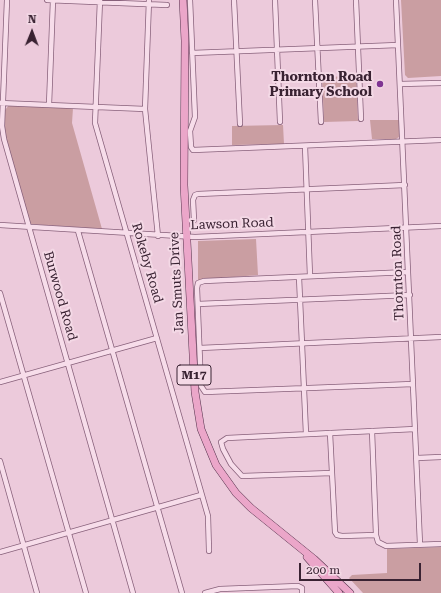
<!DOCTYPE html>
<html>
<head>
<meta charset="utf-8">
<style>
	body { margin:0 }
	#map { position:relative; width:441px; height:593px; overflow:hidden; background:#eccadb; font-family:"Roboto Serif",serif }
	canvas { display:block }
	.north { position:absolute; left:12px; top:12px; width:40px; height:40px; -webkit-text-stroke:3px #f4d9e6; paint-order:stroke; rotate:1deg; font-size:11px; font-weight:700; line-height:16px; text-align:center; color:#392232 }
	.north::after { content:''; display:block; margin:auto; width:14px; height:18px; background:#392232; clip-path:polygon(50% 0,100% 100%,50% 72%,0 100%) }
	.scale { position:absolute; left:299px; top:563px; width:122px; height:18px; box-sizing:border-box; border:2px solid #392232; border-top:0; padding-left:5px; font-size:12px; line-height:14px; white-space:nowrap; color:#392232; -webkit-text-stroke:3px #f4d9e6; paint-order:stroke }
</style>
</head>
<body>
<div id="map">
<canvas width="441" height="593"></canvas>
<div class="north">N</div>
<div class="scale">200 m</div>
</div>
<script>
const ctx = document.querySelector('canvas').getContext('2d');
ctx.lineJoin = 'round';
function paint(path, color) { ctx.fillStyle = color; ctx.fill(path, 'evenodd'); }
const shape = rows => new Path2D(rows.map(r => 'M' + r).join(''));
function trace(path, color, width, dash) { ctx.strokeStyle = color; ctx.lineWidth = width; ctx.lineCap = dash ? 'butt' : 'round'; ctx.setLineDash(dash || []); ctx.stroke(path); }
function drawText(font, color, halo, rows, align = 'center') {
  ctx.font = font + ' "Roboto Serif",serif'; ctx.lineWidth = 4; ctx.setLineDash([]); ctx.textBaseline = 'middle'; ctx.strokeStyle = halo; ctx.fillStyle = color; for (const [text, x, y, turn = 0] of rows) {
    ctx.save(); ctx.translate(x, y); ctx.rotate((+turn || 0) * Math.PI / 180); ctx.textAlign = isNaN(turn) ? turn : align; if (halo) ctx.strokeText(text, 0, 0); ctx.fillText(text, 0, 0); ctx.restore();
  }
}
const green = shape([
	[401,0,441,0,441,76,408,78,405,75],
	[356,76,358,121,324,122,322,77],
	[9,105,73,108,72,123,102,229,30,224,5,138,5,110],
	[370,120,399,120,399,137,396,139,372,139],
	[283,125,284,144,232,145,232,126],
	[256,239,258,275,198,280,198,241],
	[441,547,441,593,363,593,349,578,352,575,387,573,387,549]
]);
const minor = shape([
	[7,0,2,126,4,139,133,593],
	[47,0,167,5],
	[100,0,95,123,208,516,209,551],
	[149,0,145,109,158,236],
	[190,0,195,117,190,131,191,147,193,150,441,140],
	[234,0,240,124],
	[275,0,280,122],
	[315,0,321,122],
	[356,0,361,119],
	[396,0,420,544],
	[192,53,398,45],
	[400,84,441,83],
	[0,103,145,109],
	[49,105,53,0],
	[305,146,310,276],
	[194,220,193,200,195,195,198,194,405,185],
	[0,225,195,237,441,226],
	[78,231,182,593],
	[408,272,204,281,198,283,197,288,201,386,205,392,413,384],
	[299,277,306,434],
	[0,293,86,593],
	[198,304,410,295],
	[200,348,441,337],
	[0,382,157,338],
	[372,431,376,535,378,542,386,546,441,544],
	[330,433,335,532,337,535,342,536,376,535],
	[417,458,441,457],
	[0,461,37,593],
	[332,473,242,476,231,464,223,449,221,442,227,438,415,429],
	[0,552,201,495],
	[205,593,220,589,298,586,302,588,302,593]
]);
const primary = shape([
	[183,0,185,41,184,185,195,392,201,429,216,465,236,493,251,508,314,559,350,593],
	[307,557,339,593]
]);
const markers = [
	[380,84,4,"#7f3492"]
];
const shields = [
	[194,375,34]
];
const shieldNames = [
	["M17",194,375]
];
const poiNames = [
	["Thornton Road",372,77],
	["Primary School",372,92]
];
const streetNames = [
	["Lawson Road",232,224,-2],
	["Rokeby Road",147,263,74],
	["Thornton Road",398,273,-92],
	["Jan Smuts Drive",177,283,-93],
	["Burwood Road",60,296,74]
];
paint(green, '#ca9ea2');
trace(minor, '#87607a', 6);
trace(primary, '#56334d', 8);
trace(minor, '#f7ddea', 4.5);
trace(primary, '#eba6c9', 7);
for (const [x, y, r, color] of markers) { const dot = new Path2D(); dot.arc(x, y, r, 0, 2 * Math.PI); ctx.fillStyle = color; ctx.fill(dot); trace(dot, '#f4d9e6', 1.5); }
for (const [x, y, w] of shields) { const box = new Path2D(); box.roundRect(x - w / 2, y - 10, w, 20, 3); ctx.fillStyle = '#f4d9e6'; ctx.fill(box); trace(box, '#392232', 1); }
drawText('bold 12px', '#392232', null, shieldNames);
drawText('bold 13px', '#392232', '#f4d9e6', poiNames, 'right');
drawText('13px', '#392232', '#f4d9e6', streetNames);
</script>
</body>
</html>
